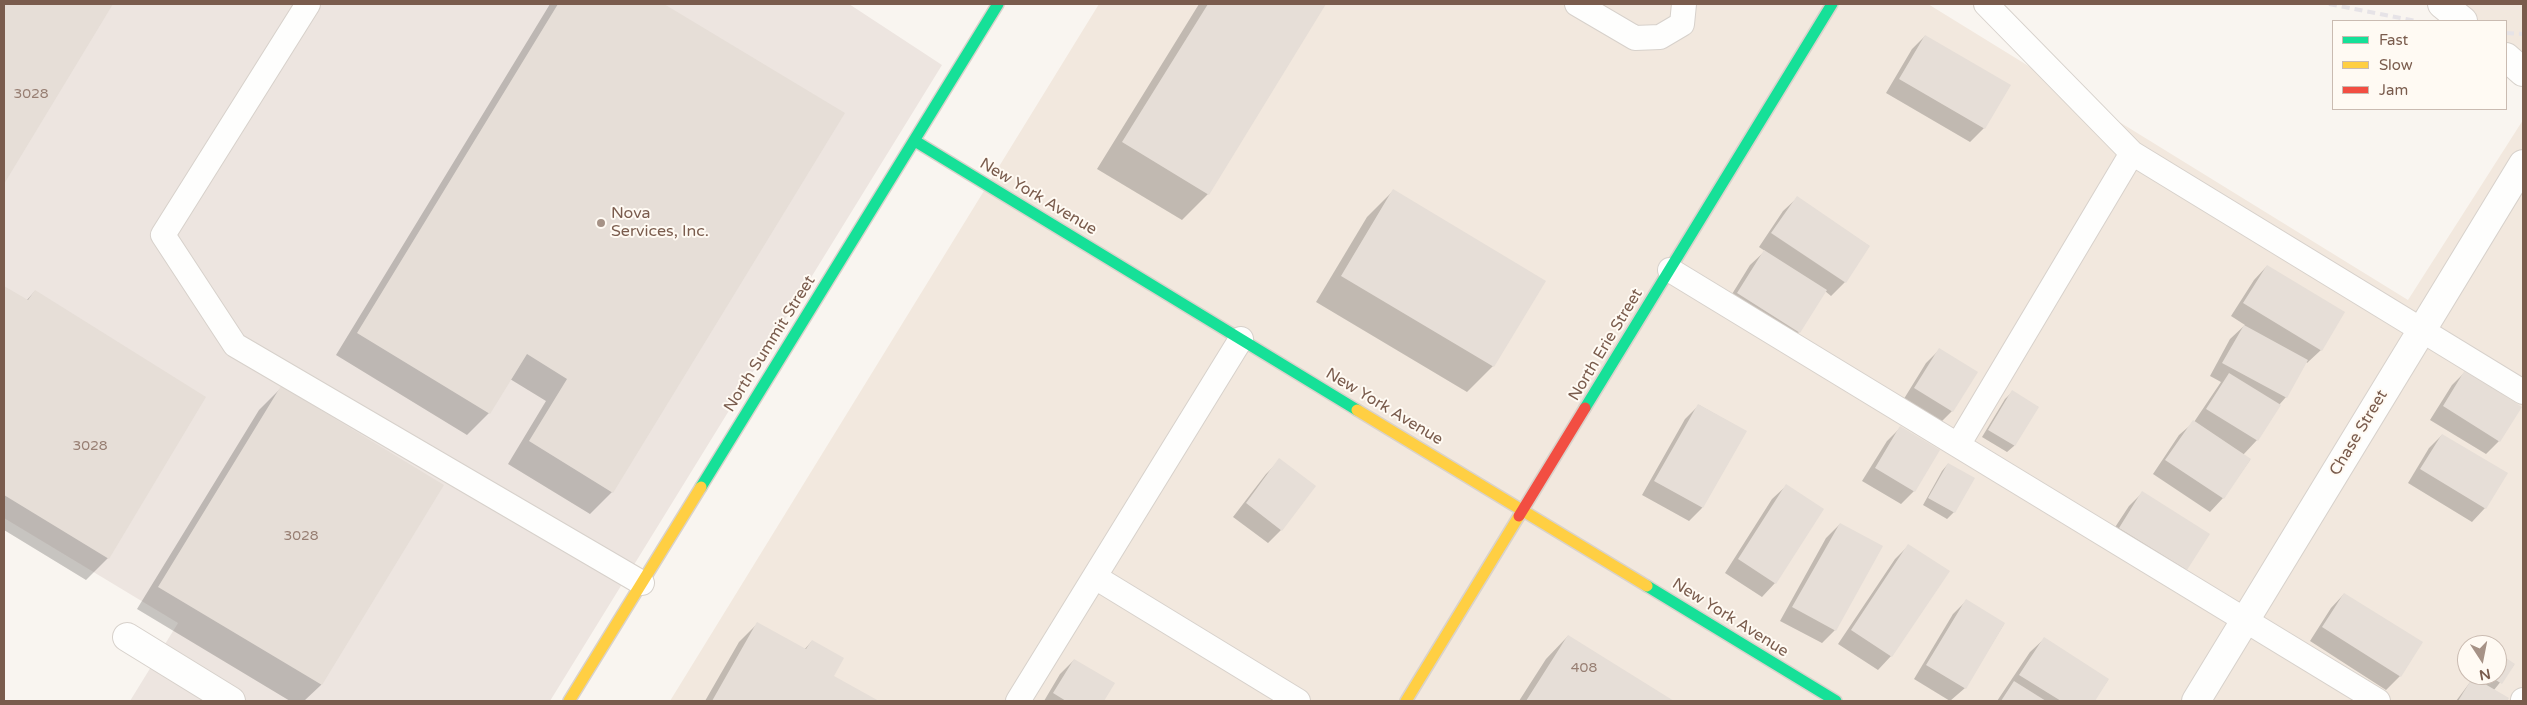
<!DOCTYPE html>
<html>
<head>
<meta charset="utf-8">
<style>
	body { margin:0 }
	#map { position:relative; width:2527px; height:705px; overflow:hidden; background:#f9f5f0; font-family:"Varela Round",sans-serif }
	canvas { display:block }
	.frame { position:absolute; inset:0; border:5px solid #7a5c4d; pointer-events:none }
	.legend { position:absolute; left:2332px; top:20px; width:175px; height:90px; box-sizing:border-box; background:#fffaf3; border:1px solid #cabbb1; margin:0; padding:6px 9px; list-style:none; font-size:15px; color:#7a5c4d }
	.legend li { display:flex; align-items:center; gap:10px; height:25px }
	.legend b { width:25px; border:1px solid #cabbb1 }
	.north { position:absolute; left:2457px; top:635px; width:50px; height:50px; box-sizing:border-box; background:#fffaf3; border:1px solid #cabbb1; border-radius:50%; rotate:169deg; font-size:14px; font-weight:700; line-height:20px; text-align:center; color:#7a5c4d }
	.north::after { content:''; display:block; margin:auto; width:18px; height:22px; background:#a69286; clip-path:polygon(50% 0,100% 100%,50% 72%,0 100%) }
</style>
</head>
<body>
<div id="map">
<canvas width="2527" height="705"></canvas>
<div class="frame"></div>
<ul class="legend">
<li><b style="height:6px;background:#16e098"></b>Fast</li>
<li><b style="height:6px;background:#ffcf43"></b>Slow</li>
<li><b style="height:6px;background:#f24e42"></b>Jam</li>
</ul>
<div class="north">N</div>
</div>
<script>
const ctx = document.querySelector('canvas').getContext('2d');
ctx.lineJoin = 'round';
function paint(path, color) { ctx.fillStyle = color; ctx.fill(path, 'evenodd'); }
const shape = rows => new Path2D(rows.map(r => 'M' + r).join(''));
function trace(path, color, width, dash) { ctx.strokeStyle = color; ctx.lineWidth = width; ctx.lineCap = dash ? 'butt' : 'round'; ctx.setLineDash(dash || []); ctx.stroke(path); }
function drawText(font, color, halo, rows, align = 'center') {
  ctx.font = font + ' "Varela Round",sans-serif'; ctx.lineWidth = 4; ctx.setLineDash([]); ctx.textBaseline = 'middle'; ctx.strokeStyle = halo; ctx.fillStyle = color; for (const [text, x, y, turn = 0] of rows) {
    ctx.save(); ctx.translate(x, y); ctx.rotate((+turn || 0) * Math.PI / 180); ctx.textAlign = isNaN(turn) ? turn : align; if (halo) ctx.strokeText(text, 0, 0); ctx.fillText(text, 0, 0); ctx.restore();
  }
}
const residential = shape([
	[1099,4,1928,4,2408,300,2523,120,2523,701,670,701],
	[2467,645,2497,645,2497,675,2467,675],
	[2442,4,2523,4,2523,72,2506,57,2506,21,2463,21]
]);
const industrial = shape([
	[4,4,849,4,942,65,550,701,130,701,178,623,4,518]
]);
const shadow = shape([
	[4,4,112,4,4,182],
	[550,4,662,4,843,113,612,492,590,514,508,464,546,401,510,379,489,413,467,435,336,355],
	[1199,4,1325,4,1208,194,1182,220,1097,169],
	[1925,36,1984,128,1970,142,1886,93,1912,49],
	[1393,191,1493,366,1467,392,1316,302,1367,217],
	[1797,198,1869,246,1845,282,1831,296,1825,291,1799,332,1786,345,1724,307,1750,265,1765,251,1759,247,1783,211],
	[2267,266,2321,350,2307,363,2306,362,2286,397,2279,405,2257,440,2243,455,2250,460,2223,498,2210,512,2153,474,2179,435,2194,422,2221,382,2210,376,2230,339,2245,325,2231,316,2254,280],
	[4,288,26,301,35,291,108,558,86,580,4,530],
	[1939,350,1952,411,1939,424,1902,402,1926,363],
	[2465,372,2499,441,2486,454,2430,420,2452,385],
	[281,388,442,485,321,685,304,701,290,701,137,609,259,410],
	[2012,392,2038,407,2014,446,2007,452,1982,437,2005,399],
	[1699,405,1745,431,1702,508,1689,521,1642,495,1685,419],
	[1900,428,1914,491,1901,504,1862,481,1887,441],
	[2442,435,2485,508,2472,522,2408,483,2429,448],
	[1280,460,1281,530,1268,543,1233,517,1266,474],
	[1948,464,1954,512,1947,519,1923,505,1942,471],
	[1786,486,1775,583,1762,597,1725,573,1772,499],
	[2142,493,2186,569,2172,583,2106,541,2129,506],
	[1840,524,1835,630,1822,643,1780,621,1826,538],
	[1908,546,1891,656,1878,670,1838,644,1895,559],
	[2344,594,2421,643,2400,676,2386,690,2310,641,2331,608],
	[1966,601,2004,624,1965,688,1950,701,1914,679,1953,614],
	[757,624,804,650,812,641,832,676,876,701,705,701,739,642],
	[1568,636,1672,701,1519,701,1546,659],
	[2044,639,2108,680,2093,701,1997,701,2030,652],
	[2497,654,2514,665,2494,690,2507,698,2505,701,2456,701,2474,677,2471,675,2497,675],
	[1074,660,1113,684,1103,701,1044,701,1060,674],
	[2467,664,2467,672,2463,670]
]);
const building = shape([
	[4,4,113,4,4,184],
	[558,4,664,4,845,113,613,493,529,441,567,379,527,354,490,414,357,333],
	[1208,4,1326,4,1209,195,1122,142],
	[1925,35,2011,85,1985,129,1899,79],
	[1393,189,1546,281,1494,367,1341,276],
	[1797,196,1870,246,1846,283,1771,233],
	[1764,250,1827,290,1800,333,1737,293],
	[2267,265,2345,312,2322,351,2243,303],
	[4,286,28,300,35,290,206,397,109,559,4,495],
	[2244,325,2308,360,2287,398,2222,363],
	[1939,348,1978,372,1953,412,1914,388],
	[2465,370,2522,407,2500,442,2443,406],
	[2229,373,2281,405,2258,441,2206,409],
	[281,386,444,485,322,685,158,587],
	[2012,390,2039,407,2015,446,1988,430],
	[1698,404,1747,431,1703,508,1654,481],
	[2193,420,2251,459,2224,499,2165,460],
	[1900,426,1940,450,1915,492,1875,468],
	[2442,434,2508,473,2486,509,2420,469],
	[1279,458,1316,486,1282,531,1246,503],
	[1948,463,1975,478,1955,513,1928,498],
	[1786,484,1824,509,1776,584,1738,559],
	[2142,491,2210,534,2187,570,2119,528],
	[1840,523,1883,546,1836,631,1792,607],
	[1908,544,1950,571,1892,657,1851,630],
	[2344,593,2423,642,2401,677,2322,627],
	[1966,599,2005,623,1966,689,1926,665],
	[757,622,806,649,812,640,844,658,834,676,879,701,712,701],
	[1568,635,1674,701,1526,701],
	[2044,637,2109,679,2095,701,2061,701,2019,675],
	[2497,652,2515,664,2502,684,2488,675,2497,675],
	[1074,659,1115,683,1104,701,1066,701,1053,693],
	[2473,677,2509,698,2507,701,2458,701],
	[2014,681,2046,701,2001,701]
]);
const lane = shape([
	[308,4,163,235,235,345,642,583],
	[1577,4,1635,38,1660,37,1682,24,1684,4],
	[1986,4,2132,153],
	[1670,270,2378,701],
	[1958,445,2132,153,2523,392],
	[1095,577,1298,701],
	[1018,701,1241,339],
	[2523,701,2523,700]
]);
const street = shape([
	[2442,4,2463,21],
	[2506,57,2523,72],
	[127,637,231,701],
	[2196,701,2523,164]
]);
const fast = shape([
	[915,141,1357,410],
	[1585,408,1832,4],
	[701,487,998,4],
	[1647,586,1836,701]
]);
const slow = shape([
	[1357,410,1647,586],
	[569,701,701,487],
	[1406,701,1519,516]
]);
const jam = shape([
	[1519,516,1585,408]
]);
const rail = shape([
	[2329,4,2416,21],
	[2506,33,2523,34]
]);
const markers = [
	[601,223,5,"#a69286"]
];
const numberNames = [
	["3028",31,94],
	["3028",90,446],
	["3028",301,536],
	["408",1584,668]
];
const streetNames = [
	["New York Avenue",1038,197,31],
	["North Summit Street",770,344,-58],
	["North Erie Street",1606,345,-59],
	["New York Avenue",1384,407,31],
	["Chase Street",2359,433,-59],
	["New York Avenue",1730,618,32]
];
const poiNames = [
	["Nova",611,214],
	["Services, Inc.",611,232]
];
paint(residential, '#f2e8de');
paint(industrial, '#ede5e0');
paint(shadow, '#0003');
paint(building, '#e6ded7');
trace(lane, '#d7d1cb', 26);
trace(street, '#d7d1cb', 30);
trace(fast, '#d9d2cb', 14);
trace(slow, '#d9d2cb', 14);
trace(jam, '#d9d2cb', 14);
trace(lane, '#fefefd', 24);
trace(street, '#fefefd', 28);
trace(fast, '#16e098', 11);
trace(slow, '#ffcf43', 11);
trace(jam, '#f24e42', 11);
trace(rail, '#e6e3e7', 4, [8, 5]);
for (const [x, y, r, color] of markers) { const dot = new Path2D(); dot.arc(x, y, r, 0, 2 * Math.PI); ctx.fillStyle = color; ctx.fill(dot); trace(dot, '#fffaf3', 2); }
drawText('14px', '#977e72', null, numberNames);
drawText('16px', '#7a5c4d', '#fffaf3', streetNames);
drawText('16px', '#7a5c4d', '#fffaf3', poiNames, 'left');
</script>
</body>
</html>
